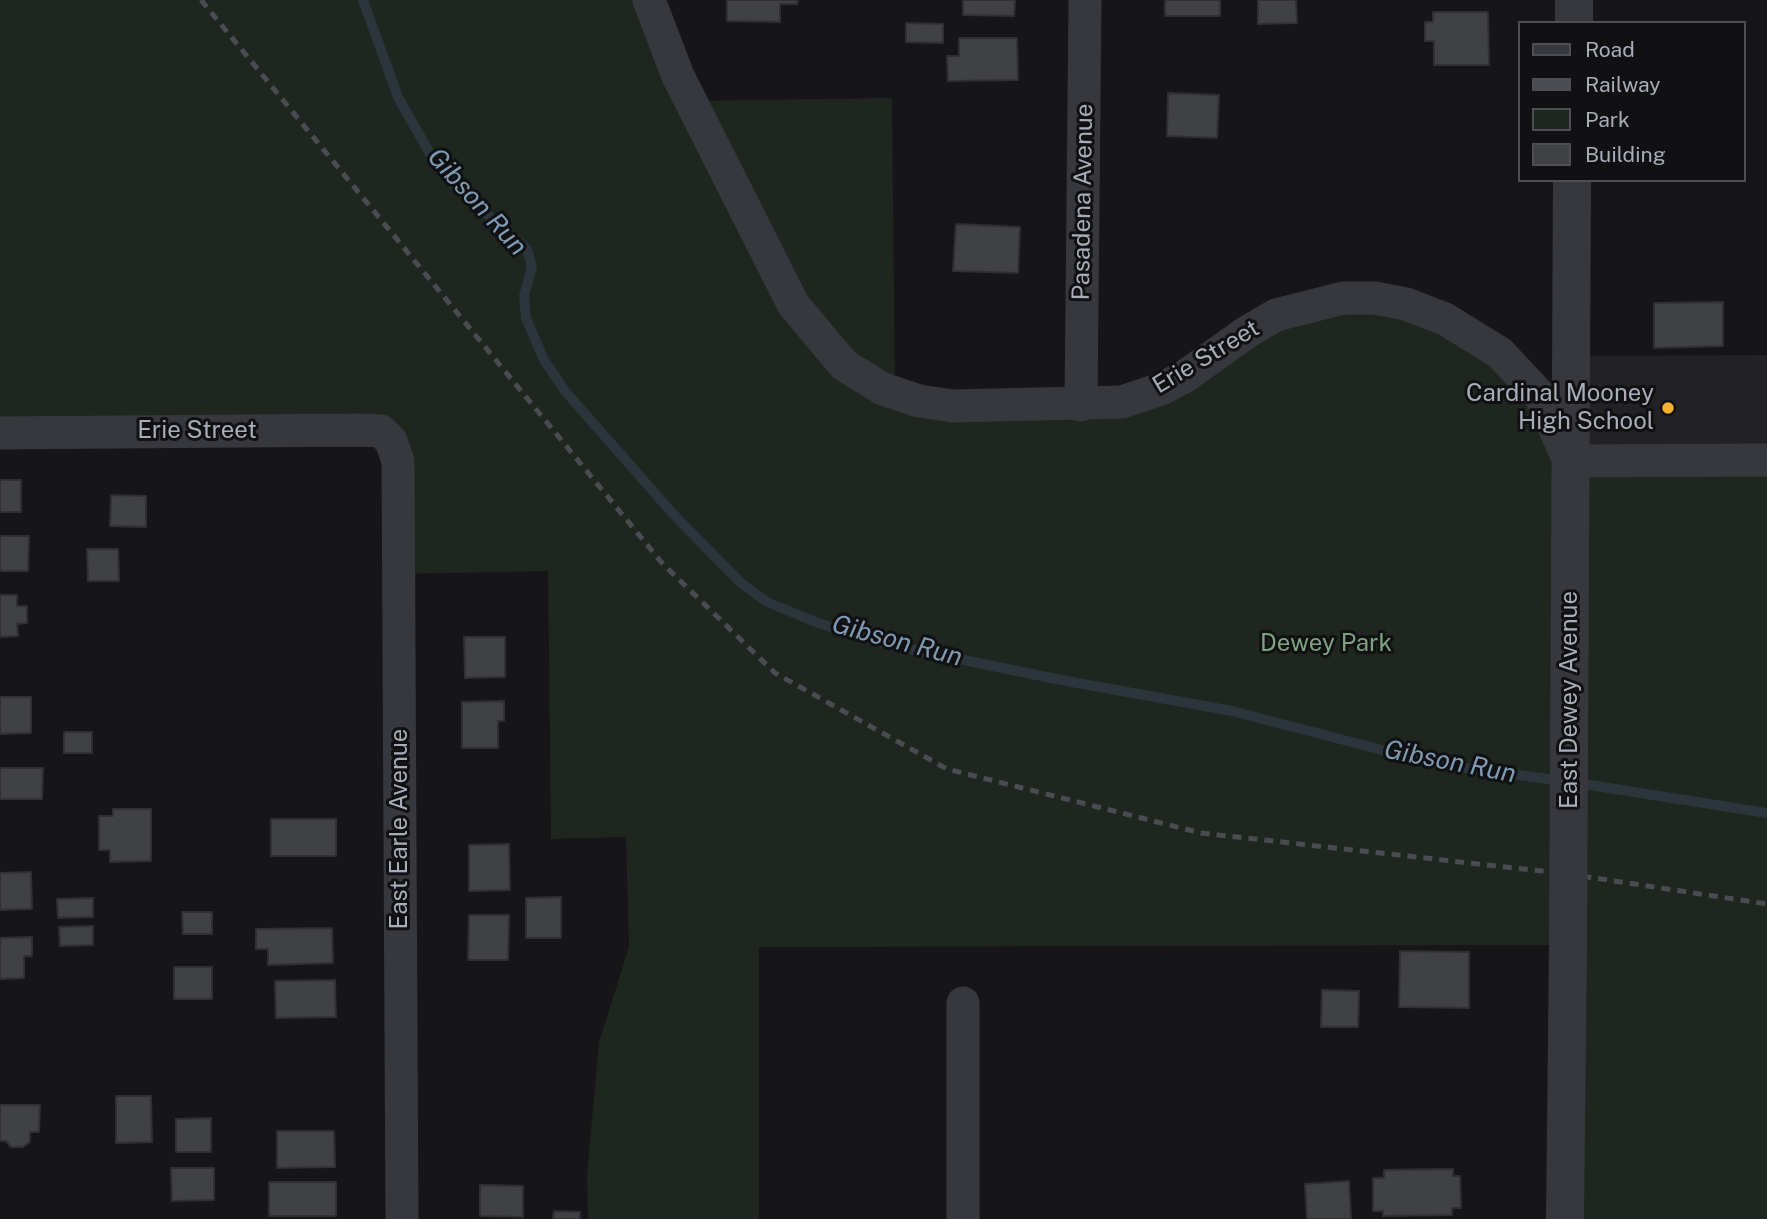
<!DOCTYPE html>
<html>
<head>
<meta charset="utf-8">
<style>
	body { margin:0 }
	#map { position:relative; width:1767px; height:1219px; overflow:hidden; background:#161618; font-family:"Public Sans",sans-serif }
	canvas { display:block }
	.legend { position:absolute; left:1518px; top:21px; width:228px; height:161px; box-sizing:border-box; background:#111113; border:2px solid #4d4f55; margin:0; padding:9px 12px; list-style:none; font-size:21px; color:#a8adb8 }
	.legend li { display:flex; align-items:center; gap:14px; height:35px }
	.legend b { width:35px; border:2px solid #4d4f55 }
</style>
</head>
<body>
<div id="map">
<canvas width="1767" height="1219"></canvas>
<ul class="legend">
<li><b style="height:9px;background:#37383d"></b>Road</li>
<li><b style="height:9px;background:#4a4c52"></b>Railway</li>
<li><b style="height:19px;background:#1e261f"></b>Park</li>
<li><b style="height:19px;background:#404145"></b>Building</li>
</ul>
</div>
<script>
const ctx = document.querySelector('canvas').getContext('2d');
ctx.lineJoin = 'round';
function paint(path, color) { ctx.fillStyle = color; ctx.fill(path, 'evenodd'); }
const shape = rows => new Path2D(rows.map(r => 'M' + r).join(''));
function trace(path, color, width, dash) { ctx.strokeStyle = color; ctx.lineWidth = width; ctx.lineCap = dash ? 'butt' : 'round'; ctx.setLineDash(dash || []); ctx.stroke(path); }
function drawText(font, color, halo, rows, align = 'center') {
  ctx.font = font + ' "Public Sans",sans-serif'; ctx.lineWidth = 6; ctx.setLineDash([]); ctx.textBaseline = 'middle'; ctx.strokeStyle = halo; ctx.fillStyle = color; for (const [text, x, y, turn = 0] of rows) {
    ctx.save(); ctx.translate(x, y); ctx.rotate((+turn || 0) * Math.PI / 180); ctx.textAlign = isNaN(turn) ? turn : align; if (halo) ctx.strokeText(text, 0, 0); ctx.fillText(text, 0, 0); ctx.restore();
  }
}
const built = shape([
	[1767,355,1767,460,1569,461,1570,356]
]);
const green = shape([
	[0,0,649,0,691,101,892,98,895,393,1081,405,1343,298,1500,353,1570,461,1767,460,1767,1219,1565,1219,1568,945,1531,945,759,947,759,1219,588,1219,587,1175,599,1042,629,947,626,837,551,839,548,571,399,574,391,441,0,433]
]);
const stream = shape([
	[363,0,398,97,430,154,458,189,527,249,532,267,524,296,526,318,544,360,565,391,674,515,741,583,767,602,818,623,891,645,1061,680,1232,711,1436,764,1563,781],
	[1577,783,1767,813]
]);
const building = shape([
	[727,0,798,0,797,4,780,4,780,22,727,21,727,0],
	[963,0,1015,0,1014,16,963,15,963,0],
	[1165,0,1220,0,1220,16,1165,16,1165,0],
	[1258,0,1296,0,1297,23,1258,24,1258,0],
	[1433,12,1488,12,1489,65,1434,65,1434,41,1425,41,1425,22,1433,22,1433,12],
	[906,23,943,24,943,43,906,42,906,23],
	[959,38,1017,38,1018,80,948,81,947,56,959,56,959,38],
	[1168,93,1219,95,1217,138,1167,136,1168,93],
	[956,224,1020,227,1018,273,953,271,956,224],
	[1723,302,1723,346,1654,348,1654,303,1723,302],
	[0,480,21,480,21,512,0,512,0,480],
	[111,495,146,496,146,527,110,526,111,495],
	[0,536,29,536,28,571,0,571,0,536],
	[87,549,118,549,119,581,88,581,87,549],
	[0,595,17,595,17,606,27,606,27,623,17,624,18,636,0,637,0,595],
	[464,637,505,637,505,677,465,678,464,637],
	[0,697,31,697,31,733,0,734,0,697],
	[504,701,504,721,498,721,498,748,462,748,462,702,504,701],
	[64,732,92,732,92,753,64,753,64,732],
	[0,768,43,768,42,799,0,799,0,768],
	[113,809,151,809,151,861,110,862,110,850,99,850,99,816,113,816,113,809],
	[271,819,336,819,336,856,271,856,271,819],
	[509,844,510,890,469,891,469,845,509,844],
	[31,872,32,909,0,910,0,873,31,872],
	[561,897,561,938,526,938,526,898,561,897],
	[93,898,93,917,58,918,57,899,93,898],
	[182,912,212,912,212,934,183,934,182,912],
	[469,915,509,915,508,960,468,960,469,915],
	[93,926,93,945,60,946,59,927,93,926],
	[332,928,333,963,268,965,268,949,256,949,256,929,332,928],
	[32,937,32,956,24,956,24,978,0,979,0,938,32,937],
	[1400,951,1469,952,1469,1008,1399,1007,1400,951],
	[174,967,212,967,212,999,174,999,174,967],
	[335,980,336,1017,276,1018,275,981,335,980],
	[1322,990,1359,991,1358,1027,1321,1027,1322,990],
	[116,1096,151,1096,152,1142,116,1143,116,1096],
	[0,1105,40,1105,39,1132,30,1132,30,1142,23,1147,11,1147,6,1141,0,1141,0,1105],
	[211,1118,211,1152,176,1152,176,1119,211,1118],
	[277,1131,334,1131,335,1167,277,1168,277,1131],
	[171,1168,214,1168,214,1200,172,1201,171,1168],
	[1453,1169,1453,1176,1460,1176,1461,1208,1452,1208,1452,1215,1383,1216,1383,1211,1373,1211,1373,1178,1384,1178,1384,1170,1453,1169],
	[1349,1181,1351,1219,1307,1219,1305,1184,1349,1181],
	[269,1182,336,1182,336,1216,269,1216,269,1182],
	[480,1185,523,1186,523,1217,480,1216,480,1185],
	[554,1211,580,1212,580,1219,553,1219,554,1211]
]);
const minor = shape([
	[649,0,678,76,793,304,844,365,883,389,919,401,953,406,1122,402,1161,389,1184,377,1247,332,1276,315,1343,298,1375,298,1406,304,1445,319,1500,353,1541,397,1569,461,1767,460],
	[1081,405,1085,0],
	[0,433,361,430,381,431,391,441,398,461,402,1219],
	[963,1003,963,1219]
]);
const tertiary = shape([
	[1574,23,1574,0],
	[1570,564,1572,180],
	[1565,1219,1568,945]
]);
const rail = shape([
	[201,0,662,563,775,673,947,769,1201,833,1568,874,1767,904]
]);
const tertiaryBridge = shape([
	[1568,945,1570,564]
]);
const markers = [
	[1668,408,7,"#f2b134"]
];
const streetNames = [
	["Pasadena Avenue",1083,202,-89],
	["Erie Street",1206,357,-31],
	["Erie Street",197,431],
	["East Dewey Avenue",1570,700,-90],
	["East Earle Avenue",400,829,-90]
];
const poiNames = [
	["Cardinal Mooney",1654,394],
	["High School",1654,422]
];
const parkNames = [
	["Dewey Park",1326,644]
];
const waterNames = [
	["Gibson Run",477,202,48],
	["Gibson Run",897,641,15],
	["Gibson Run",1450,762,11]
];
paint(built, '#222225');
paint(green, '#1e261f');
trace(stream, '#2c353c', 10);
paint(building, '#404145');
trace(building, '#303034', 2);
trace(minor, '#37383d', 33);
trace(tertiary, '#37383d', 38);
trace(rail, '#4a4c52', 5, [9, 7]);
trace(tertiaryBridge, '#37383d', 38);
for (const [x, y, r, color] of markers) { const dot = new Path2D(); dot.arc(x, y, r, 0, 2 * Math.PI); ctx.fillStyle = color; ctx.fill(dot); trace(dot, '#111113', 2.5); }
drawText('24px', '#a8adb8', '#111113', streetNames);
drawText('24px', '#a8adb8', '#111113', poiNames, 'right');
drawText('24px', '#7fa381', '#111113', parkNames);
drawText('italic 26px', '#7f9bb3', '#111113', waterNames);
</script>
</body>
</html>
